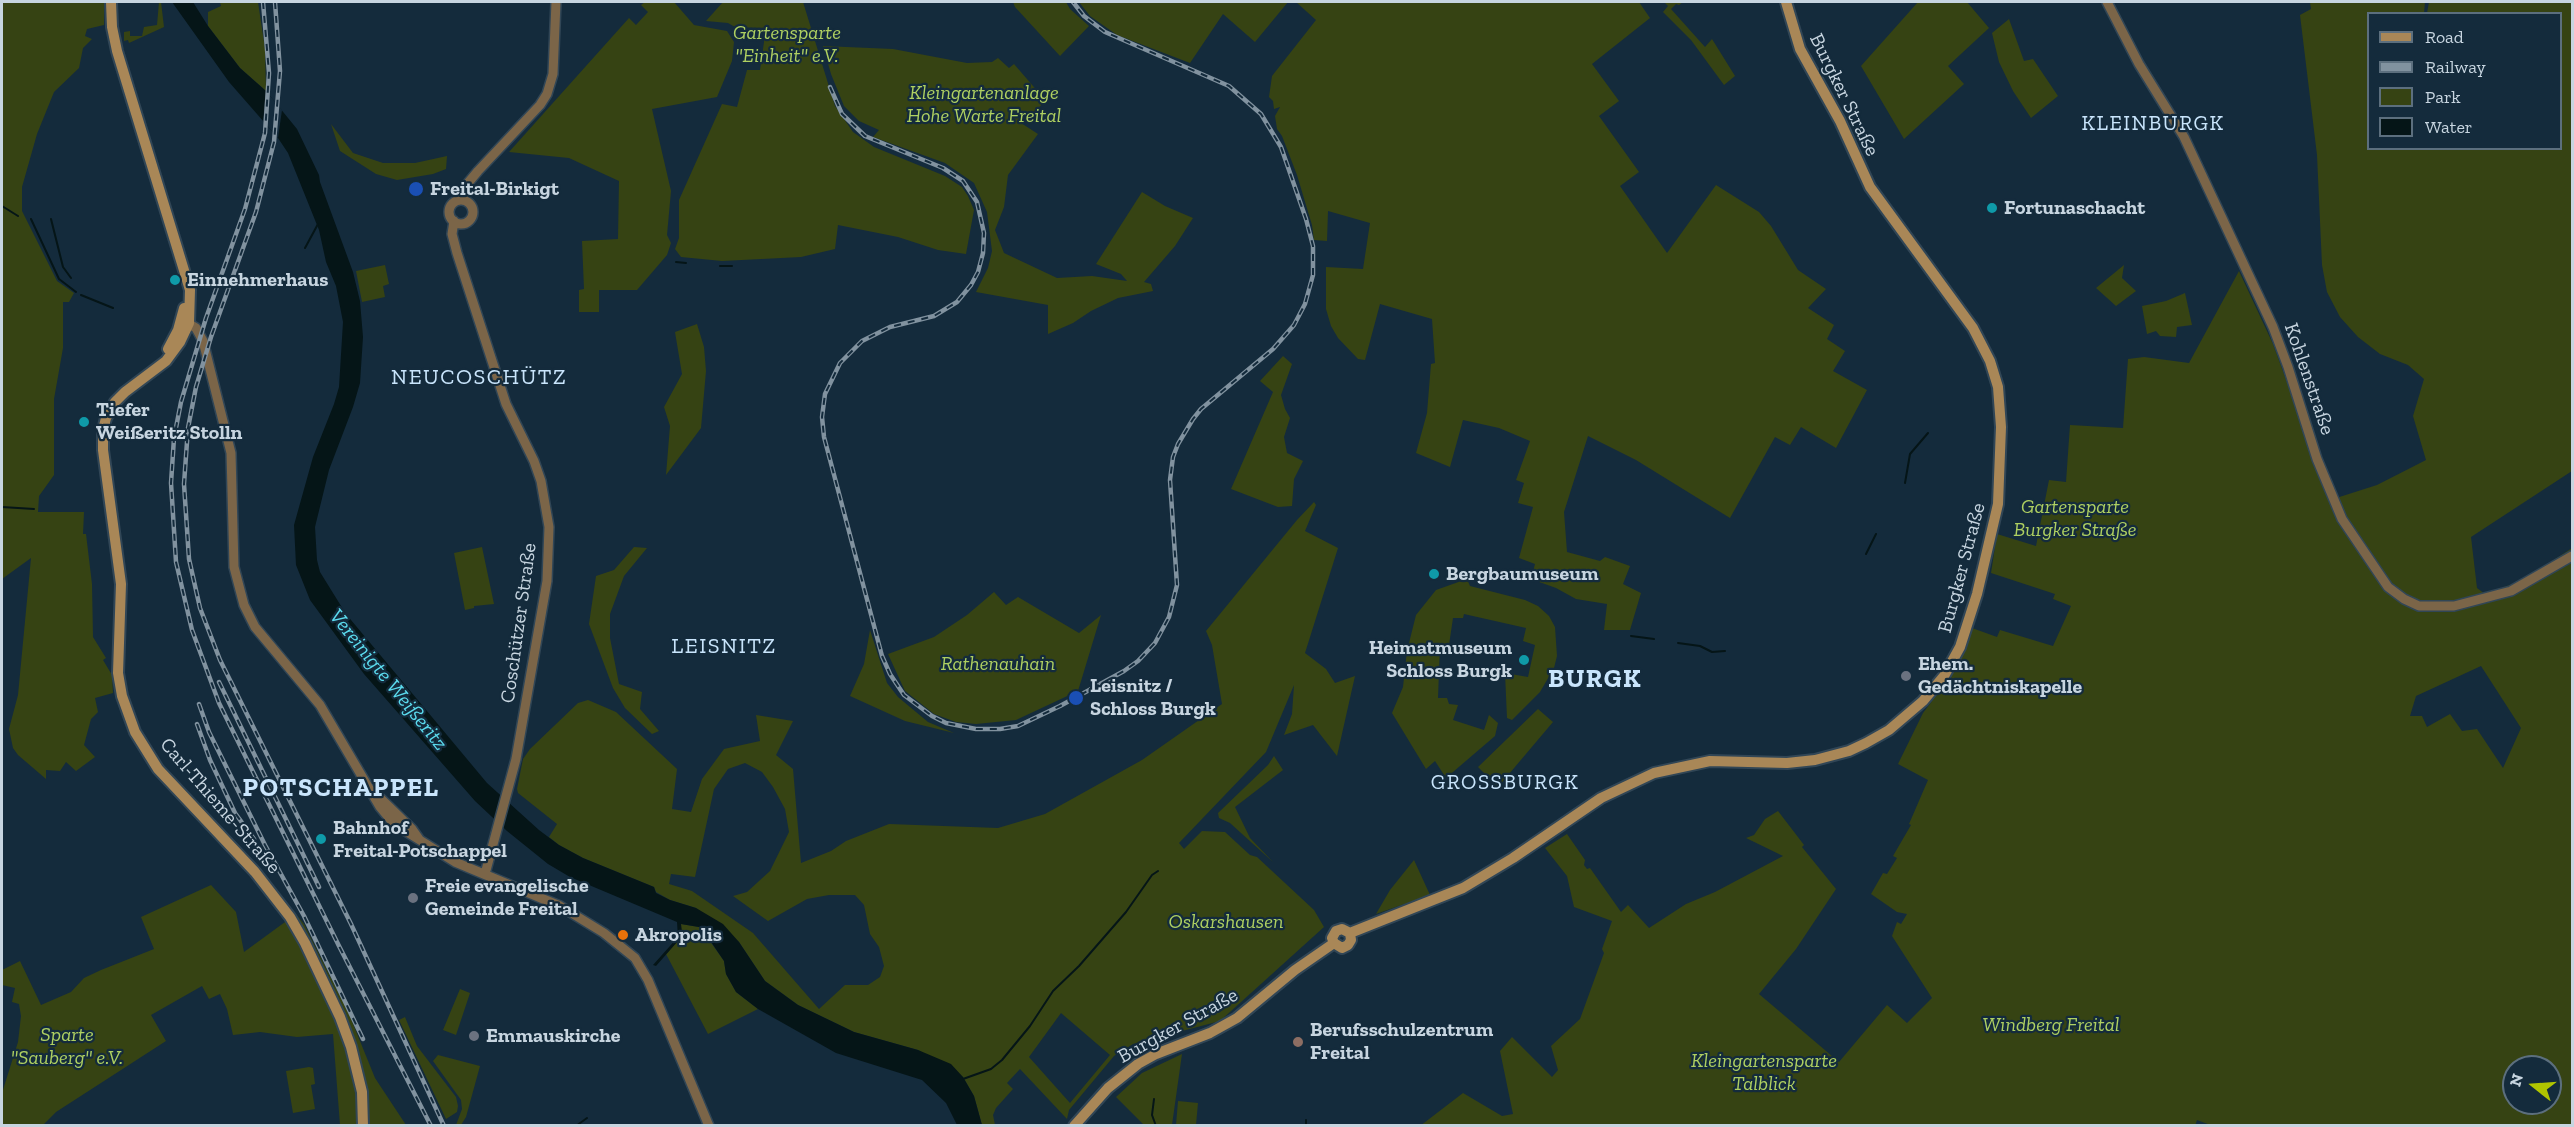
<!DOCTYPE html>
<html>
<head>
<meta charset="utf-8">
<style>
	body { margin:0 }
	#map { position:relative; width:2574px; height:1127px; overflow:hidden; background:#142b3c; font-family:"Zilla Slab",serif }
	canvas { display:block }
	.frame { position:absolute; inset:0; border:3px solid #c7d5e0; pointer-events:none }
	.legend { position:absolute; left:2367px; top:12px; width:195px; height:138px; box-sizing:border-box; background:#142b3c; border:2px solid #5c6f7e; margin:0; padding:8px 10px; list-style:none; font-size:18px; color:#c7d5e0 }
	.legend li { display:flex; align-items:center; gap:12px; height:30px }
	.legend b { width:30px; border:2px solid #5c6f7e }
	.north { position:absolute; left:2502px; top:1055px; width:60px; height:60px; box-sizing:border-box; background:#142b3c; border:2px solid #5c6f7e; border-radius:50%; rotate:287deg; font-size:16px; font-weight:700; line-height:24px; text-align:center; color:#c7d5e0 }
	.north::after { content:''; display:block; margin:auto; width:21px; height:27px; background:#b0c500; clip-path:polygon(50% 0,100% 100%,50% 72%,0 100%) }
</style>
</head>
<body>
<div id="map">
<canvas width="2574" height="1127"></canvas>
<div class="frame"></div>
<ul class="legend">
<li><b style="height:8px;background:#a98757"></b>Road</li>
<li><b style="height:8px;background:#81929f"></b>Railway</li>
<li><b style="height:16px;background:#364313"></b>Park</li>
<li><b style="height:16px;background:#051517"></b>Water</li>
</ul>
<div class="north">N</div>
</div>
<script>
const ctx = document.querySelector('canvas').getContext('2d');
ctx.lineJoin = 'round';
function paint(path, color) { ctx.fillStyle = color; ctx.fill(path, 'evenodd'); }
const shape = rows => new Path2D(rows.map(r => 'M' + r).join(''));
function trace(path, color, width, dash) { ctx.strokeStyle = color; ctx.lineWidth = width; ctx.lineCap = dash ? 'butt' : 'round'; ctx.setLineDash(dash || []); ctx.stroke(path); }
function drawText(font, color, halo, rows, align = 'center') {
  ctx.font = font + ' "Zilla Slab",serif'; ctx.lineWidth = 4.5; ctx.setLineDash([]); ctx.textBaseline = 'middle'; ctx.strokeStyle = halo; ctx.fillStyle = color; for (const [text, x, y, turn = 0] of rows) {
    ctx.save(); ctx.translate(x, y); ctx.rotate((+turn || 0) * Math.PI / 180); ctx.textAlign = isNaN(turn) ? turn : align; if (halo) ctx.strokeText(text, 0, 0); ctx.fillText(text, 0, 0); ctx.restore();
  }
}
const green = shape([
	[2,2,104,2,104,25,87,29,85,36,92,39,83,48,79,68,54,92,37,134,22,187,22,211,57,281,74,293,69,302,63,302,63,348,54,399,54,475,39,496,38,512,84,512,83,534,86,534,92,584,93,637,106,658,103,660,112,675,113,693,95,698,98,712,91,719,84,745,95,757,76,771,66,762,60,771,46,770,46,779,18,755,13,748,9,729,18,695,31,558,2,579],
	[159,2,161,2,164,27,129,43,128,40,124,41,124,32,130,31,130,36,142,36,144,27,157,25],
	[220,2,258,2,265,49,266,91,240,68,208,26,208,12,221,6],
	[645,2,668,3,674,2,694,25,727,31,734,42,732,61,717,97,652,109,671,191,667,235,671,243,667,255,637,290,599,290,599,312,579,312,579,290,584,289,582,241,618,239,619,181,569,158,509,152,629,18,636,25,648,12,641,5],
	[723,2,803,2,835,106,853,132,874,147,945,176,962,187,968,196,974,210,966,254,938,250,898,237,838,225,835,249,801,257,722,261,681,257,675,249,679,238,679,200,722,104,737,107,747,70,760,70,766,28,735,27,728,23,706,21],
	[1013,2,1066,2,1070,9,1089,26,1060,56,1015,7],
	[1079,2,1288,2,1255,42,1223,14,1190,63,1117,35,1090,16],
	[1296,2,1639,2,1650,18,1592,64,1619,101,1599,116,1639,172,1620,186,1667,253,1716,185,1759,212,1771,226,1798,270,1826,289,1808,308,1834,325,1827,339,1845,351,1833,371,1867,390,1836,448,1801,427,1790,445,1775,437,1730,518,1636,460,1588,436,1564,512,1567,552,1600,561,1605,557,1630,566,1623,584,1641,593,1630,630,1604,630,1607,604,1576,599,1556,588,1531,579,1535,564,1519,558,1533,507,1518,503,1524,483,1516,480,1530,441,1499,428,1463,420,1450,467,1416,453,1427,413,1431,364,1435,363,1432,319,1380,304,1365,360,1358,359,1338,338,1331,326,1326,309,1326,267,1363,269,1370,223,1328,211,1327,241,1314,240,1312,225,1297,175,1282,136,1277,129,1275,116,1280,107,1274,109,1273,101,1269,97,1272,76,1316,20],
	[1664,2,1683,2,1679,5,1676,4,1671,9,1705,47,1712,39,1735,76,1724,85,1691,40,1663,12,1668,6],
	[1918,2,1967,2,1989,28,1948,66,1964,84,1904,139,1861,66],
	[2310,2,2425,2,2424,13,2368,14,2368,148,2560,148,2560,14,2427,13,2429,2,2572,2,2572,471,2471,537,2477,588,2485,594,2523,580,2572,548,2572,1125,2213,1126,2197,1120,2195,1126,1420,1126,1463,1093,1502,1116,1513,1114,1500,1051,1512,1037,1552,1077,1558,1070,1551,1046,1580,1019,1604,953,1602,949,1612,921,1574,907,1567,876,1545,848,1567,834,1585,860,1584,865,1587,869,1590,868,1621,912,1628,905,1649,928,1686,904,1715,892,1783,856,1746,838,1754,835,1765,819,1778,811,1801,841,1804,845,1802,847,1836,889,1796,949,1759,994,1839,1062,1887,1005,1907,1023,1932,998,1892,936,1897,922,1901,924,1907,914,1897,912,1871,894,1883,873,1887,874,1897,858,1893,856,1911,825,1909,824,1928,780,1898,764,1923,713,1951,676,1972,628,1997,637,2000,630,2053,646,2071,606,2053,599,2055,594,1991,573,1997,534,2036,546,2049,480,2066,482,2070,425,2123,428,2128,359,2144,357,2189,363,2239,271,2273,344,2330,500,2377,485,2426,460,2413,416,2424,379,2408,365,2380,354,2358,337,2340,317,2327,292,2322,265,2317,155,2300,15,2311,9],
	[2481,666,2521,728,2503,768,2477,729,2462,731,2450,714,2427,727,2422,716,2410,716,2416,696],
	[2514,1067,2550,1067,2550,1103,2514,1103],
	[2009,19,2024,61,2033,59,2058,96,2031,118,2013,91,1999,62,1992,33],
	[823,46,893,49,967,63,992,62,998,58,1009,68,1014,64,1046,101,1021,123,1038,134,1008,175,1004,207,995,230,1004,253,1057,278,1092,276,1127,281,1121,274,1096,264,1142,192,1165,206,1193,218,1175,246,1144,282,1151,284,1153,291,1118,298,1091,311,1073,323,1048,334,1048,305,976,292,988,268,992,251,987,212,974,183,945,163,873,137,879,130,859,121,844,106,831,74],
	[331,124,353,153,383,163,415,163,447,156,446,169,433,174,397,180,376,174,340,151],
	[385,265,389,284,383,286,385,297,362,302,356,271],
	[2124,265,2122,278,2136,291,2116,306,2096,288],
	[2185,293,2192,325,2177,327,2176,337,2160,336,2156,331,2147,334,2142,306,2166,301],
	[697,324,704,347,706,371,701,428,666,475,670,426,664,407,682,374,675,332],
	[1283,356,1292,364,1281,395,1285,409,1290,418,1284,437,1287,453,1303,461,1294,479,1292,506,1278,507,1231,489,1273,392,1260,381],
	[1314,502,1316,505,1305,531,1338,548,1305,653,1326,669,1335,683,1355,676,1337,756,1313,725,1284,735,1292,714,1294,685,1266,752,1179,843,1184,849,1202,831,1225,832,1250,855,1257,857,1314,910,1324,927,1220,1021,1133,1044,1114,1056,1069,1110,1067,1119,1020,1069,1007,1083,1013,1089,996,1108,993,1115,995,1125,982,1125,974,1096,963,1077,918,1050,854,1032,798,1005,765,981,739,942,696,908,670,900,656,892,654,887,583,858,559,845,549,837,557,824,518,793,517,789,523,759,530,749,578,703,588,700,616,712,677,769,672,809,691,812,702,779,724,749,760,741,756,715,793,721,776,755,793,769,801,863,831,851,846,841,889,824,998,828,1045,814,1142,760,1222,704,1212,645,1206,631,1297,520],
	[745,763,762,772,773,787,785,809,789,832,770,871,747,892,733,896,768,921,807,899,829,895,855,895,864,905,870,934,879,947,884,966,880,977,868,985,845,985,819,1009,753,933,692,891,669,884,671,874,695,877,714,789,728,769],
	[1061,1013,1110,1055,1070,1103,1029,1057],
	[482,547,494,604,474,606,474,608,465,610,454,553],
	[634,547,647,548,624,576,610,614,610,638,619,684,642,692,640,709,659,731,652,734,625,708,613,688,589,624,596,576,614,570],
	[1467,579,1470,586,1525,600,1538,606,1549,616,1555,627,1557,656,1554,668,1540,692,1512,720,1507,718,1505,673,1528,677,1535,645,1523,641,1526,628,1464,614,1463,618,1453,618,1449,645,1440,645,1438,698,1447,698,1449,704,1458,705,1453,720,1484,730,1489,715,1498,723,1495,736,1446,778,1435,761,1426,769,1392,713,1403,687,1407,651,1416,615,1436,590],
	[994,592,1006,605,1018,597,1079,633,1101,615,1078,691,1016,720,976,724,956,722,934,714,905,691,888,654,934,637,967,615],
	[870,630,887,683,898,697,928,722,954,733,905,721,850,696,864,664],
	[1538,709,1553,722,1498,787,1478,767],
	[1274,756,1283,770,1235,807,1250,838,1273,862,1230,823,1219,818,1218,813,1268,765],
	[1414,860,1430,895,1376,914,1390,890],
	[211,885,236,912,244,952,296,914,304,924,349,1014,375,1078,406,1125,340,1125,333,1034,297,1037,260,1032,233,1035,227,1009,220,994,209,999,202,986,151,1015,166,1041,56,1112,43,1125,2,1126,2,1093,18,1042,21,1016,19,1004,12,1002,15,988,2,985,2,970,20,961,41,1005,71,992,84,978,101,970,154,949,141,917],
	[681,924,699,927,708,933,707,937,724,961,726,974,736,992,758,1009,708,1034,666,954,681,937],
	[460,989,470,993,456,1035,443,1030],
	[405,1017,417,1046,456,1097,458,1106,457,1112,446,1119,399,1020],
	[1182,1054,1172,1125,1144,1125,1116,1097,1142,1073],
	[438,1055,480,1066,466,1117,461,1125,456,1125,462,1109,461,1100,433,1061],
	[309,1067,313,1068,315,1084,311,1085,315,1109,293,1113,286,1071],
	[1178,1101,1198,1103,1196,1125,1176,1125]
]);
const water = shape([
	[172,2,193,2,208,26,240,68,266,91,297,129,319,175,320,182,353,272,360,301,363,337,360,383,353,407,329,470,315,527,317,560,320,572,346,614,487,783,539,830,559,845,583,858,654,887,656,893,670,900,696,908,723,924,739,942,765,981,798,1005,854,1032,918,1050,951,1064,963,1077,974,1096,982,1125,957,1125,946,1103,922,1080,836,1053,758,1009,736,992,726,974,724,961,707,936,708,933,699,927,681,924,682,932,678,941,656,966,653,965,678,937,677,922,570,877,548,864,507,831,475,801,364,674,310,600,296,565,294,525,313,457,334,404,339,387,343,322,336,286,326,262,319,230,288,153,278,138,229,82]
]);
const pier = shape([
	[266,91,282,110,278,138,263,121]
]);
const stream = shape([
	[2,206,18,216],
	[31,219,59,279,76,292],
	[51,219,63,267,71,278],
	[305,248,318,224],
	[676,262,686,263],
	[720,266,732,266],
	[81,295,113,308],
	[1905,483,1910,454,1928,433],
	[2,507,34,509],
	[1866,554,1876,534],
	[1631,636,1654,639],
	[1678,643,1700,646,1712,652,1725,651],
	[963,1079,991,1069,1002,1060,1030,1026,1053,991,1079,966,1126,912,1152,875,1158,871],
	[1154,1099,1152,1115,1156,1126],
	[576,1126,587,1118],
	[1282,1126,1282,1125],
	[1306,1126,1306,1120]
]);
const tertiary = shape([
	[2107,2,2139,64,2184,137,2273,327,2288,367,2317,459,2342,519,2388,587,2404,599,2419,606,2454,606,2511,591,2572,556],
	'449 212a12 12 0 1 1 24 0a12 12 0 1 1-24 0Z',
	[461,200,468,183,478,171,540,105,547,94,553,74,556,2],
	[454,221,452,234,457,253,506,404,534,461,541,481,549,527,547,581,516,759,485,874],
	[184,321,196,328,203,341,231,453,234,567,244,605,255,627,320,705,380,807,394,824,455,862,560,906,604,933,635,958,648,980,709,1126],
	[373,791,412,829,419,839]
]);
const secondary = shape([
	[111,2,112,27,117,51,190,290,189,323,180,342,166,361,125,392,115,402,106,418,103,430,103,450,121,584,118,673,122,696,135,732,158,769,255,872,290,917,305,943,340,1017,351,1047,362,1092,363,1126],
	[168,349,178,330,184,308],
	[1350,933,1463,888,1513,858,1601,798,1654,773,1710,761,1787,763,1815,760,1849,751,1866,743,1889,730,1923,701,1944,676,1960,647,1977,594,1998,504,2001,427,1998,387,1990,361,1973,328,1870,187,1840,121,1800,49,1786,2],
	[1334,943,1332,938,1336,931,1342,929,1350,933],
	[1334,943,1342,948,1348,945,1351,940,1350,933],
	[1074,1126,1108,1088,1138,1064,1156,1054,1210,1033,1237,1018,1295,970,1334,943]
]);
const rail = shape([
	[263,2,269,73,265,133,245,209,206,318,181,402,174,438,171,483,176,562,192,630,219,703,339,946,431,1126],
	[275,2,280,71,274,142,256,212,211,337,196,387,188,428,184,484,189,559,200,608,220,660,351,924,444,1126],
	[830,87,842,114,865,136,943,168,963,181,977,202,984,233,983,253,978,272,971,285,957,302,934,316,890,327,862,341,840,363,825,394,822,417,824,437,882,656,890,674,904,695,932,716,946,723,976,729,1000,729,1018,726,1060,706,1124,671,1138,661,1155,643,1169,617,1177,585,1170,480,1173,457,1178,444,1193,419,1201,409,1273,349,1294,325,1305,304,1313,275,1313,246,1306,219,1281,147,1261,114,1229,86,1105,32,1084,16,1073,2],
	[219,682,319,887],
	[199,704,209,732,265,845,304,916,363,1039],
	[197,724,210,760,235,813,254,839]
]);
const markers = [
	[416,189,8,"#1a4fb4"],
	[1992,208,6,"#0f9aa8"],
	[175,280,6,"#0f9aa8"],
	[84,422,6,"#0f9aa8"],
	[1434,574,6,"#0f9aa8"],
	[1524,660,6,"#0f9aa8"],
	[1906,676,6,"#6b7280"],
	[1076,698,8,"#1a4fb4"],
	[321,839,6,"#0f9aa8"],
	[413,898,6,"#6b7280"],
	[623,935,6,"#e8710a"],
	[474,1036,6,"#6b7280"],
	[1298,1042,6,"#8d6e63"]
];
const parkNames = [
	["Gartensparte",787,33],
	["\"Einheit\" e.V.",787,56],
	["Kleingartenanlage",984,93],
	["Hohe Warte Freital",984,116],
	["Gartensparte",2075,507],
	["Burgker Straße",2075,530],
	["Rathenauhain",998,664],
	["Oskarshausen",1226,922],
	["Windberg Freital",2051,1025],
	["Sparte",67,1035],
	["\"Sauberg\" e.V.",67,1058],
	["Kleingartensparte",1764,1061],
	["Talblick",1764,1084]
];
const streetNames = [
	["Burgker Straße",1844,95,64],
	["Kohlenstraße",2309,379,71],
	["Burgker Straße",1962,568,-75],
	["Coschützer Straße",519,623,-82],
	["Carl-Thieme-Straße",220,806,49],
	["Burgker Straße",1178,1026,-29]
];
const poiNames = [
	["Freital-Birkigt",430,189],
	["Fortunaschacht",2004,208],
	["Einnehmerhaus",187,280],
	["Tiefer",96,410],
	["Weißeritz Stolln",96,433],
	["Bergbaumuseum",1446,574],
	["Heimatmuseum",1512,648,"right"],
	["Schloss Burgk",1512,671,"right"],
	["Ehem.",1918,664],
	["Gedächtniskapelle",1918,687],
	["Leisnitz /",1090,686],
	["Schloss Burgk",1090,709],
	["Bahnhof",333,828],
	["Freital-Potschappel",333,851],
	["Freie evangelische",425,886],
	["Gemeinde Freital",425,909],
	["Akropolis",635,935],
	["Berufsschulzentrum",1310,1030],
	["Freital",1310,1053],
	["Emmauskirche",486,1036]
];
const neighbourhoodNames = [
	["KLEINBURGK",2153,124],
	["GROSSBURGK",1505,783]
];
const waterNames = [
	["Vereinigte Weißeritz",388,680,51]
];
const quarterNames = [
	["NEUCOSCHÜTZ",479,378],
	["LEISNITZ",724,647]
];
const districtNames = [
	["BURGK",1595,680],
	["POTSCHAPPEL",341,789]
];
paint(green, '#364313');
paint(water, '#051517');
paint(pier, '#142b3c');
trace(stream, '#051517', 2);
trace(tertiary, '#314656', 12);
trace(secondary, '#314656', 14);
trace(tertiary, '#7b6548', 9);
trace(secondary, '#a98757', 10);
trace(rail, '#81929f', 4.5);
trace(rail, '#142b3c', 2, [7]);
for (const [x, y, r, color] of markers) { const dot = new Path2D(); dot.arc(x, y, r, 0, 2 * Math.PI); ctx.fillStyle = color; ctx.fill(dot); trace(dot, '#142b3c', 2); }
drawText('italic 20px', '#afd061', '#142b3c', parkNames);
drawText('20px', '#c7d5e0', '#142b3c', streetNames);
drawText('bold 20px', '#c7d5e0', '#142b3c', poiNames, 'left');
ctx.letterSpacing = '1.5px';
drawText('21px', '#c9e5fc', '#142b3c', neighbourhoodNames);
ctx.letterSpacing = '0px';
drawText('italic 21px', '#5bdbee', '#142b3c', waterNames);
ctx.letterSpacing = '1.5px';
drawText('22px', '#c9e5fc', '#142b3c', quarterNames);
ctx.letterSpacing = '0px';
ctx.letterSpacing = '1.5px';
drawText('bold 26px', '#c9e5fc', '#142b3c', districtNames);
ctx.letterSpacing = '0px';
</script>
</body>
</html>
